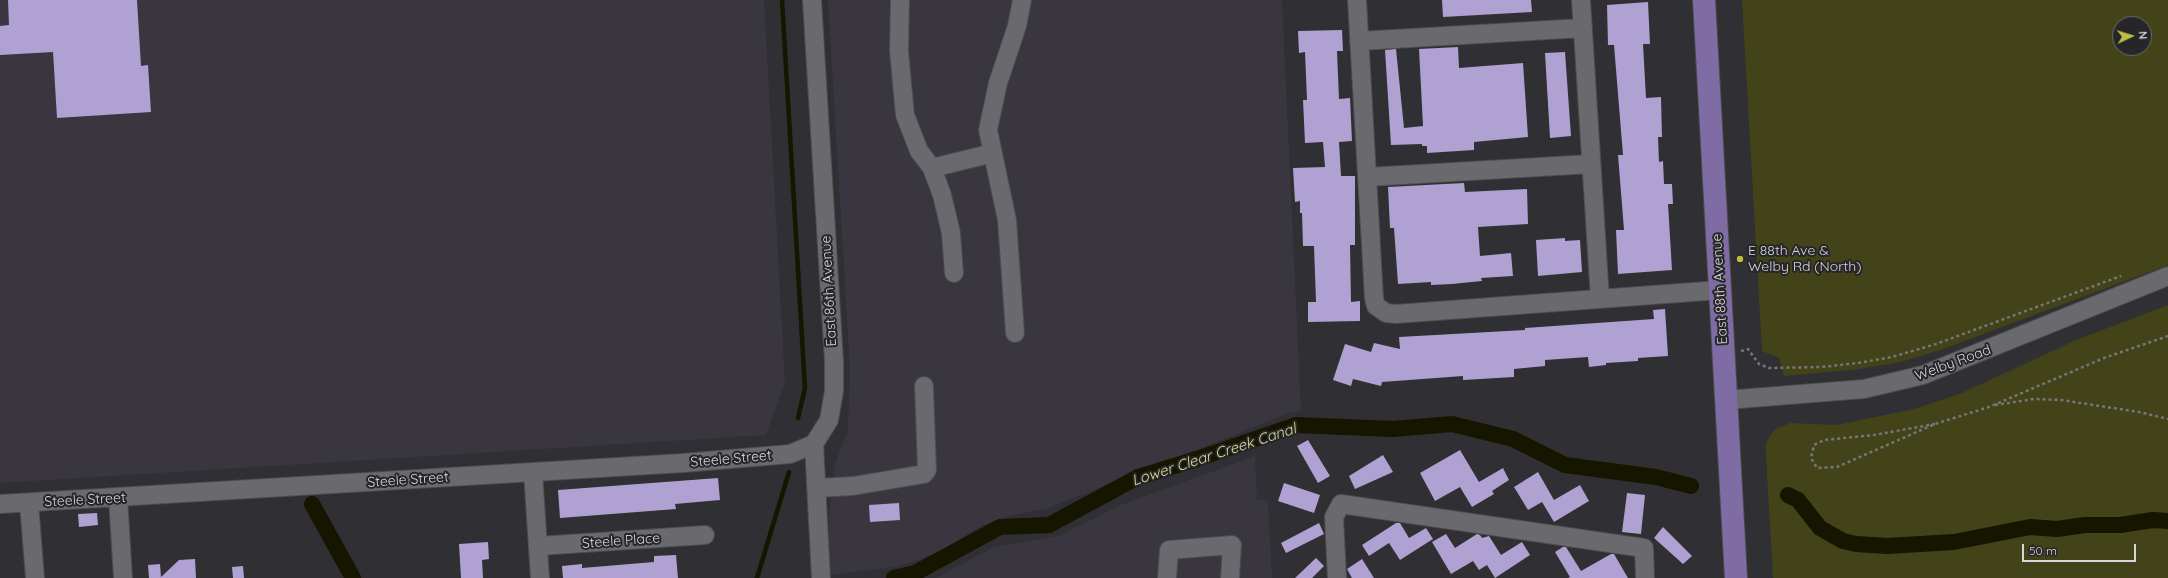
<!DOCTYPE html>
<html>
<head>
<meta charset="utf-8">
<style>
	body { margin:0 }
	#map { position:relative; width:2168px; height:578px; overflow:hidden; background:#302f33; font-family:Quicksand,sans-serif }
	canvas { display:block }
	.north { position:absolute; left:2112px; top:16px; width:40px; height:40px; box-sizing:border-box; background:#262529; border:1px solid #6d6c6f; border-radius:50%; rotate:86deg; font-size:11px; font-weight:700; line-height:16px; text-align:center; color:#d7d7d9 }
	.north::after { content:''; display:block; margin:auto; width:14px; height:18px; background:#bdbf43; clip-path:polygon(50% 0,100% 100%,50% 72%,0 100%) }
	.scale { position:absolute; left:2022px; top:544px; width:114px; height:18px; box-sizing:border-box; border:2px solid #d7d7d9; border-top:0; padding-left:5px; font-size:12px; line-height:14px; white-space:nowrap; color:#d7d7d9; -webkit-text-stroke:3px #262529; paint-order:stroke }
</style>
</head>
<body>
<div id="map">
<canvas width="2168" height="578"></canvas>
<div class="north">N</div>
<div class="scale">50 m</div>
</div>
<script>
const ctx = document.querySelector('canvas').getContext('2d');
ctx.lineJoin = 'round';
function paint(path, color) { ctx.fillStyle = color; ctx.fill(path, 'evenodd'); }
const shape = rows => new Path2D(rows.map(r => 'M' + r).join(''));
function trace(path, color, width, dash) { ctx.strokeStyle = color; ctx.lineWidth = width; ctx.lineCap = dash ? 'butt' : 'round'; ctx.setLineDash(dash || []); ctx.stroke(path); }
function drawText(font, color, halo, rows, align = 'center') {
  ctx.font = font + ' Quicksand,sans-serif'; ctx.lineWidth = 4; ctx.setLineDash([]); ctx.textBaseline = 'middle'; ctx.strokeStyle = halo; ctx.fillStyle = color; for (const [text, x, y, turn = 0] of rows) {
    ctx.save(); ctx.translate(x, y); ctx.rotate((+turn || 0) * Math.PI / 180); ctx.textAlign = isNaN(turn) ? turn : align; if (halo) ctx.strokeText(text, 0, 0); ctx.fillText(text, 0, 0); ctx.restore();
  }
}
const built = shape([
	[0,0,764,0,785,382,766,435,0,483],
	[828,0,1282,0,1301,411,1290,413,1048,508,1013,515,980,526,940,552,896,567,829,575,829,513,835,464,848,430,850,369],
	[1255,456,1257,500,1268,500,1272,578,936,578,994,547,1059,536,1123,504]
]);
const green = shape([
	[1742,0,2168,0,2168,265,1938,351,1896,363,1860,369,1784,376,1779,358,1762,351],
	[2120,24,2144,24,2144,48,2120,48],
	[2168,305,2168,578,1773,578,1766,456,1766,443,1774,430,1790,423,1836,425,1914,409,1962,393,2076,340]
]);
const stream = shape([
	[782,0,805,388,798,418],
	[757,578,789,472]
]);
const canal = shape([
	[1788,495,1798,500,1820,528,1843,541,1856,544,1887,546,1954,542,2030,527,2057,529,2085,525,2120,525,2153,520,2168,521],
	[312,504,353,578],
	[894,578,915,573,1000,527,1049,525,1138,477,1197,459,1296,425,1393,429,1452,424,1513,439,1565,465,1656,477,1691,486]
]);
const building = shape([
	[8,0,137,0,141,66,148,65,151,112,57,118,53,52,0,55,0,26,9,25],
	[1442,0,1531,0,1532,12,1443,17],
	[1648,2,1650,44,1643,44,1646,98,1661,97,1662,137,1658,137,1659,162,1663,161,1664,184,1672,184,1673,204,1668,204,1672,270,1618,274,1616,230,1624,230,1618,155,1623,155,1614,45,1608,45,1607,5],
	[1342,30,1343,51,1337,51,1339,99,1350,98,1352,141,1339,142,1341,176,1355,176,1355,245,1350,245,1351,302,1360,301,1360,321,1308,322,1308,302,1316,302,1314,246,1303,246,1302,213,1300,213,1300,201,1295,202,1293,168,1325,167,1323,142,1305,143,1303,100,1307,100,1305,52,1299,53,1298,31],
	[1458,47,1459,68,1523,63,1528,137,1474,142,1474,150,1427,153,1427,146,1422,146,1422,144,1391,145,1385,50,1396,49,1404,128,1423,126,1419,49],
	[1565,52,1571,136,1550,138,1545,53],
	[1464,183,1465,192,1527,189,1528,224,1478,227,1480,256,1511,253,1513,276,1481,278,1482,281,1452,284,1431,285,1431,282,1398,284,1394,228,1390,228,1388,187],
	[1565,238,1565,241,1580,240,1582,272,1538,276,1536,240],
	[1665,309,1668,356,1638,358,1638,361,1606,363,1606,365,1589,367,1588,357,1545,360,1545,366,1514,369,1514,377,1463,380,1463,376,1382,382,1381,386,1353,379,1351,386,1333,380,1345,344,1371,352,1374,343,1400,349,1399,337,1525,330,1525,328,1654,319,1653,310],
	[1308,440,1330,476,1318,483,1297,446],
	[1460,450,1479,482,1503,468,1509,480,1492,491,1494,494,1472,507,1460,487,1435,501,1420,473],
	[1383,455,1393,472,1355,489,1349,476],
	[1538,472,1554,500,1580,485,1589,501,1554,522,1542,502,1528,510,1514,487],
	[718,478,720,500,675,504,676,509,560,518,558,490],
	[1284,483,1320,495,1314,513,1278,501],
	[1627,493,1645,495,1641,534,1622,532],
	[899,503,900,520,870,522,869,505],
	[97,513,98,525,79,527,78,514],
	[1319,523,1324,534,1286,553,1281,543],
	[1396,523,1400,523,1409,538,1426,528,1433,539,1400,560,1389,543,1369,556,1362,545],
	[1663,527,1692,556,1683,564,1654,538],
	[1446,534,1455,548,1477,534,1480,535,1482,538,1489,536,1501,555,1522,542,1530,555,1495,578,1487,565,1479,570,1473,561,1451,574,1432,542],
	[488,542,489,559,482,560,483,578,461,578,459,544],
	[1563,547,1566,547,1581,571,1611,554,1614,554,1628,578,1568,578,1570,577,1555,552],
	[676,555,678,578,563,578,562,566,582,564,582,568,654,562,654,556],
	[1316,558,1324,566,1312,578,1295,578],
	[195,559,196,578,149,578,148,565,160,564,161,577,179,560],
	[1362,559,1374,578,1352,578,1347,569],
	[243,566,244,578,233,578,232,567]
]);
const path = shape([
	[1741,351,1748,349,1759,364,1769,368,1821,367,1858,363,1892,357,1936,344,2121,276],
	[1995,405,2034,399,2061,400,2139,412,2168,419],
	[1935,424,1874,435,1824,440,1814,445,1811,458,1817,468,1837,467,1935,424,1989,407,2104,358,2168,336]
]);
const minor = shape([
	[812,0,834,361,834,391,829,420,814,444,821,578],
	[900,0,899,51,905,115,919,151,932,168,942,195,951,233,954,273],
	[1357,0,1374,298,1376,306,1386,313,1396,314,1720,290],
	[1581,0,1600,299],
	[1359,41,1583,28],
	[932,168,993,153],
	[1367,177,1591,164],
	[1015,333,1007,220,988,130,998,83,1017,26,1022,0],
	[1726,400,1864,389,1923,375,2168,276],
	[533,472,540,578],
	[817,488,853,486,924,474,927,470,924,386],
	[118,498,123,578],
	[29,503,35,578],
	[0,504,683,463,790,454,814,444],
	[538,546,705,535],
	[1167,578,1169,550,1232,545,1230,578],
	[1337,578,1334,517,1341,504,1644,548,1645,578]
]);
const major = shape([
	[1704,0,1736,578]
]);
const markers = [
	[1740,259,4,"#bdbf43"]
];
const poiNames = [
	["E 88th Ave &",1748,251],
	["Welby Rd (North)",1748,267]
];
const streetNames = [
	["East 88th Avenue",1720,289,-93],
	["East 86th Avenue",829,291,-93],
	["Welby Road",1953,363,-20],
	["Steele Street",731,459,-5],
	["Steele Street",408,480,-4],
	["Steele Street",85,500,-3],
	["Steele Place",621,541,-4]
];
const waterNames = [
	["Lower Clear Creek Canal",1214,455,-18]
];
paint(built, '#393640');
paint(green, '#424319');
trace(stream, '#151500', 4.5);
trace(canal, '#151500', 16);
paint(building, '#afa1d1');
trace(minor, '#4d4d4f', 20);
trace(major, '#4d4d4f', 24);
trace(path, '#767578', 2.5, [3, 3]);
trace(minor, '#6a696e', 18);
trace(major, '#7f6ca5', 22);
for (const [x, y, r, color] of markers) { const dot = new Path2D(); dot.arc(x, y, r, 0, 2 * Math.PI); ctx.fillStyle = color; ctx.fill(dot); trace(dot, '#262529', 1.5); }
drawText('14px', '#d7d7d9', '#262529', poiNames, 'left');
drawText('14px', '#d7d7d9', '#262529', streetNames);
drawText('italic 15px', '#d9dc8e', '#262529', waterNames);
</script>
</body>
</html>
